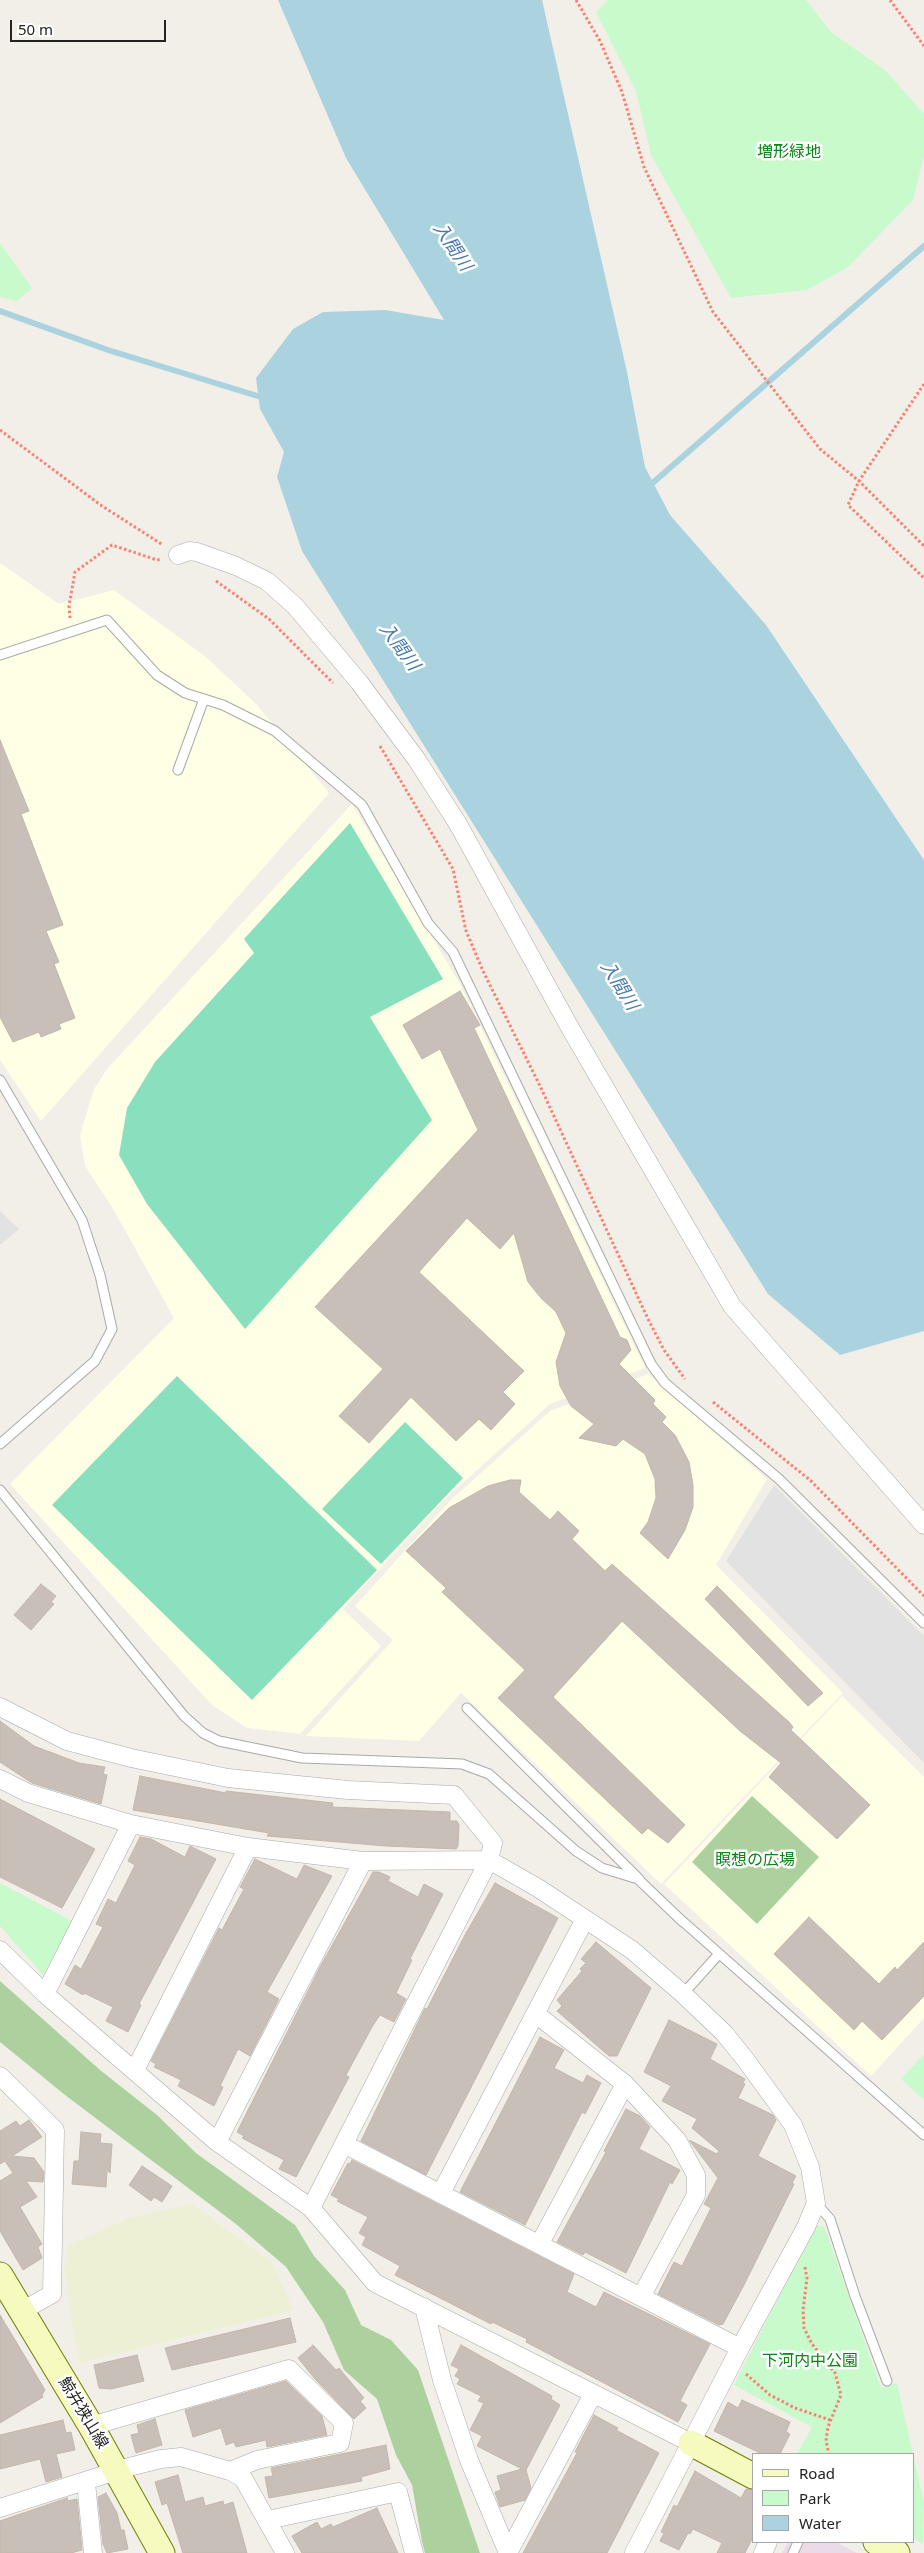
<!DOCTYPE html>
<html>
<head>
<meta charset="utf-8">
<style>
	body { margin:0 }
	#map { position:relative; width:924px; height:2553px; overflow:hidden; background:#f2efe9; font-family:"Noto Sans",sans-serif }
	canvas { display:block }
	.legend { position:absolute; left:752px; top:2453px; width:162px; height:90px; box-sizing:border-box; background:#fff; border:1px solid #a7a7a7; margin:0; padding:6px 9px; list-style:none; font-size:15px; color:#222 }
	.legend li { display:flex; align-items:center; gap:10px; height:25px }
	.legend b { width:25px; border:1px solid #a7a7a7 }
	.scale { position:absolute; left:10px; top:20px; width:156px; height:22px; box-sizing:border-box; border:2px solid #222; border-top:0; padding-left:6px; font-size:15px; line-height:18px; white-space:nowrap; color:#222; -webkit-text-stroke:4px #fff; paint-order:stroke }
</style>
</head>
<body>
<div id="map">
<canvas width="924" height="2553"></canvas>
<ul class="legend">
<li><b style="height:6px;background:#f7fabf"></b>Road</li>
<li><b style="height:14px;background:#c8facc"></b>Park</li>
<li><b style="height:14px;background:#aad3df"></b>Water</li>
</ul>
<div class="scale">50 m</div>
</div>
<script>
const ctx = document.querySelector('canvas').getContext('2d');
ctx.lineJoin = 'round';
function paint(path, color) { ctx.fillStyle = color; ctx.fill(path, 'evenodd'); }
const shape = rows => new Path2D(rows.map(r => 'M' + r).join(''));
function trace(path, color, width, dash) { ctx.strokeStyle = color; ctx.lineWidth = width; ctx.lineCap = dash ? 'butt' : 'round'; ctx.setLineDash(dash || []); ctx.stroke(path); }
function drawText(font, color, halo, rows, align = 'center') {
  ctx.font = font + ' "Noto Sans","Noto Sans JP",sans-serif'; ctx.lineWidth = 5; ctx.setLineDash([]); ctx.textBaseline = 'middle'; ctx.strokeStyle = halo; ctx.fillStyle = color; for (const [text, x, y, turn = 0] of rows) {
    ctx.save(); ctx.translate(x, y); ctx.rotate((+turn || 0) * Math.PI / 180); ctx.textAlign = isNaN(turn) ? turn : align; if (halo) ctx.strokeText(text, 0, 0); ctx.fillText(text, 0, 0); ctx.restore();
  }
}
const industrial = shape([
	[788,2542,836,2542,857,2553,782,2553]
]);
const education = shape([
	[0,563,59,604,114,590,206,657,256,704,329,793,41,1121,0,1060],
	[352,804,460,984,645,1368,550,1404,444,1500,343,1609,381,1646,300,1734,247,1728,212,1705,10,1484,174,1318,112,1207,85,1166,80,1135,94,1089,107,1069],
	[648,1374,767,1479,716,1565,843,1693,661,1884,461,1693,419,1741,306,1736,393,1640,355,1606,452,1499,550,1411],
	[842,1696,924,1777,924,2018,871,2076,664,1884]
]);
const farmland = shape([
	[192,2204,272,2262,293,2310,79,2363,71,2321,64,2263,68,2262,66,2247,128,2218]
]);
const forest = shape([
	[752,1796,819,1857,757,1924,692,1862],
	[0,1981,100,2070,157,2115,196,2153,295,2225,314,2256,345,2290,361,2325,391,2340,418,2370,480,2553,425,2553,422,2542,412,2485,396,2455,377,2399,344,2370,323,2322,286,2267,236,2224,65,2095,0,2042]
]);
const park = shape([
	[608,0,806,0,831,32,886,71,924,114,924,156,913,200,848,267,807,290,731,298,651,155,636,91,596,12],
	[0,243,32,288,17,301,0,297],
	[0,1883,72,1921,43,1975,0,1926],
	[924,2054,924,2100,901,2079],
	[815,2226,824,2226,881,2388,897,2383,924,2503,923,2544,913,2538,913,2454,797,2454,812,2427,734,2385]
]);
const pitch = shape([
	[350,823,443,979,370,1017,432,1120,245,1329,147,1204,119,1155,127,1108,155,1062,254,953,244,939],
	[177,1376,377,1570,252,1700,52,1505],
	[405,1422,463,1478,381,1564,322,1509]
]);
const parking = shape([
	[0,1211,19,1229,0,1245],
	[774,1485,924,1636,924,1763,726,1561]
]);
const water = shape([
	[278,0,542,0,627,372,645,467,670,515,766,625,924,860,924,1331,840,1355,768,1294,302,551,277,477,284,452,260,409,256,378,293,329,323,312,385,310,444,320,346,158]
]);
const stream = shape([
	[0,311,108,350,264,398],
	[648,487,924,246]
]);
const building = shape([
	[0,740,29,811,21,814,63,925,46,931,59,962,54,964,75,1018,59,1024,61,1029,41,1037,39,1032,13,1042,0,1017,0,740],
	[460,991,480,1025,474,1028,620,1337,627,1340,631,1350,619,1364,655,1400,653,1404,666,1417,662,1422,675,1435,689,1462,693,1485,693,1507,685,1530,668,1559,640,1533,648,1522,656,1498,655,1479,645,1454,623,1439,616,1446,579,1438,594,1424,571,1406,560,1386,556,1362,566,1333,556,1312,541,1298,528,1282,514,1233,500,1249,467,1218,419,1272,524,1371,503,1392,515,1404,491,1430,479,1419,456,1441,411,1397,369,1443,339,1416,383,1369,315,1307,478,1130,440,1049,422,1059,403,1025,460,991],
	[510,1480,521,1480,519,1492,550,1520,558,1511,579,1531,572,1539,605,1571,612,1564,789,1722,793,1727,791,1730,870,1805,837,1839,769,1777,781,1763,740,1731,622,1621,553,1697,685,1825,668,1843,648,1828,642,1834,498,1698,525,1670,442,1592,446,1588,406,1551,449,1508,488,1486,510,1480],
	[41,1584,56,1596,51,1602,54,1604,31,1630,14,1615,41,1584],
	[717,1586,823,1693,808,1706,705,1599,717,1586],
	[0,1721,34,1746,79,1763,105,1767,103,1774,107,1775,101,1804,32,1783,0,1762,0,1721],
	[140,1776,226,1793,226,1791,333,1803,332,1807,450,1812,450,1821,457,1821,459,1825,458,1846,456,1849,386,1846,267,1836,269,1833,133,1810,140,1776],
	[0,1799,95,1849,62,1908,0,1877,0,1799],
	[140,1837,151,1839,185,1857,190,1846,216,1859,139,2004,141,2005,128,2032,106,2021,113,2007,84,1993,83,1995,65,1984,75,1965,81,1969,103,1927,96,1924,108,1899,116,1903,135,1865,128,1861,140,1837],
	[255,1859,297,1879,304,1865,332,1876,267,1992,279,1999,250,2056,238,2049,220,2086,223,2087,214,2106,178,2086,181,2080,154,2067,156,2064,151,2061,219,1928,222,1930,244,1889,240,1887,255,1859],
	[373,1872,379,1872,390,1877,388,1881,418,1897,424,1884,443,1894,410,1959,412,1960,396,1993,406,1999,394,2022,380,2015,372,2027,346,2075,349,2077,296,2177,279,2169,284,2160,242,2138,244,2136,237,2132,320,1967,373,1872],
	[495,1883,558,1918,426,2175,361,2141,425,2008,427,2009,466,1933,495,1883],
	[809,1917,879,1984,895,1967,897,1970,924,1942,924,1996,882,2040,862,2021,854,2030,774,1954,809,1917],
	[596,1942,651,1988,617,2056,609,2056,557,2011,562,2006,557,2000,582,1971,580,1969,586,1963,581,1959,596,1942],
	[669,2020,717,2044,710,2059,745,2079,743,2083,745,2084,738,2098,773,2115,776,2120,758,2156,796,2176,792,2183,794,2184,744,2285,723,2324,719,2325,658,2294,674,2262,682,2266,711,2208,704,2204,718,2178,689,2140,717,2154,719,2151,692,2128,697,2119,662,2101,671,2086,644,2072,669,2020],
	[540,2037,564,2050,554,2068,583,2083,587,2075,601,2083,585,2114,582,2112,525,2225,460,2192,540,2037],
	[626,2109,640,2116,650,2127,639,2149,680,2170,672,2184,670,2182,626,2273,585,2252,583,2255,557,2242,606,2152,604,2151,626,2109],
	[29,2120,42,2137,12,2156,34,2158,44,2172,43,2182,26,2181,37,2197,20,2207,42,2244,38,2247,42,2258,23,2270,0,2231,0,2181,13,2173,5,2161,0,2164,0,2131,16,2121,20,2126,29,2120],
	[81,2132,101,2134,100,2143,112,2144,110,2173,107,2170,106,2187,72,2184,74,2161,79,2161,81,2132],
	[352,2160,574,2274,567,2292,596,2307,604,2292,710,2344,680,2401,687,2405,678,2422,526,2342,527,2339,492,2322,491,2324,395,2275,400,2266,362,2245,366,2237,359,2233,368,2217,337,2201,339,2199,331,2195,348,2163,350,2164,352,2160],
	[142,2166,172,2186,162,2202,154,2197,151,2201,129,2185,142,2166],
	[0,2315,45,2390,42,2395,43,2397,0,2423,0,2315],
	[290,2318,296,2342,172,2370,165,2348,290,2318],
	[313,2345,336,2370,339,2368,364,2398,360,2401,366,2408,354,2419,315,2379,298,2358,313,2345],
	[461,2345,552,2396,551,2399,560,2405,526,2470,531,2488,525,2500,500,2507,495,2492,501,2490,497,2476,522,2469,477,2446,482,2436,470,2430,484,2403,478,2401,481,2396,457,2384,460,2379,455,2376,459,2369,451,2365,461,2345],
	[137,2355,144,2381,111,2389,99,2388,94,2365,137,2355],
	[286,2381,322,2416,327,2435,267,2447,266,2440,236,2447,234,2442,226,2445,221,2428,193,2437,185,2410,286,2381],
	[742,2400,790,2422,786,2432,790,2434,780,2454,762,2454,714,2431,728,2402,738,2408,742,2400],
	[594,2415,618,2428,616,2430,659,2453,607,2553,523,2553,577,2453,575,2452,594,2415],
	[155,2419,162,2445,136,2453,131,2435,139,2433,137,2425,155,2419],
	[63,2420,66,2433,71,2432,75,2450,56,2454,62,2477,46,2482,40,2459,0,2469,0,2435,63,2420],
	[386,2445,390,2469,361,2477,362,2481,269,2498,265,2477,273,2476,271,2468,386,2445],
	[695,2471,741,2498,746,2489,753,2490,753,2537,745,2553,717,2553,722,2543,693,2529,690,2534,688,2533,679,2550,660,2541,664,2533,661,2532,674,2505,677,2507,695,2471],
	[178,2475,185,2502,203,2497,205,2506,223,2501,224,2505,233,2502,247,2553,183,2553,167,2503,162,2505,155,2482,178,2475],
	[106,2493,117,2513,121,2530,124,2530,128,2549,107,2553,103,2544,98,2497,106,2493],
	[67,2498,68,2501,77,2499,82,2550,71,2553,0,2553,0,2521,67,2498],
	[377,2508,398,2553,302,2553,292,2536,317,2522,321,2529,331,2524,333,2527,377,2508]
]);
const path = shape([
	[576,0,600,41,622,92,644,167,713,312,820,449,859,481,924,546],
	[890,0,924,46],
	[924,384,859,481,848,505,924,578],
	[0,430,102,506,163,545],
	[216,581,269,619,333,683],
	[70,618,69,606,75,572,112,545,157,560,161,559],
	[380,746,453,869,466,931,483,971,540,1086,648,1319,664,1350,685,1379],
	[713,1402,810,1480,924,1596],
	[805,2267,807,2278,803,2310,804,2328,812,2344,835,2373,841,2395,828,2427,826,2441,829,2454],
	[746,2374,770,2395,795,2408,830,2420]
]);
const lane = shape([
	[0,655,107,620,157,675,185,693,223,705,275,731,362,805,428,923,453,952,651,1364,665,1383,779,1479,924,1623],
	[178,770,204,699],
	[0,1080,82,1220,100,1275,112,1329,95,1361,0,1444],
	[0,1490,184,1716,203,1733,219,1741,302,1758,462,1764,489,1774,576,1851,602,1868,638,1879,683,1922],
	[467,1708,639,1879],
	[679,1918,924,2135],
	[683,1994,718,1955],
	[816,2203,830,2219,855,2296,887,2381],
	[793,2553,798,2542]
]);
const street = shape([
	[178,555,189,551,197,552,236,566,267,581,295,606,359,682,417,760,458,824,569,1026,732,1306,924,1525],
	[0,1707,67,1741,131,1758,228,1778,348,1790,454,1795,493,1843,489,1860,538,1888,632,1950,683,1994,724,2033,745,2059,793,2125,810,2167,816,2203,806,2227,740,2348,634,2553],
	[0,1779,28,1793,131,1824,248,1847,363,1861,489,1860,311,2208],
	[0,1950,45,1994,217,2142,311,2208,375,2283,691,2443],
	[45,1994,131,1824],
	[536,2014,625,2084,677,2140,696,2175,696,2195,642,2295],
	[135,2070,248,1847],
	[0,2076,55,2130,52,2294,22,2311],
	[217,2142,363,1861],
	[344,2144,740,2348],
	[441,2193,585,1919],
	[540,2243,625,2084],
	[424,2307,442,2380,469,2460,508,2553],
	[91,2426,289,2369,344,2423,340,2443,257,2460,230,2471],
	[86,2483,93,2553],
	[0,2508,129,2467,161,2459,181,2457,230,2471,243,2478,285,2553],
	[268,2520,398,2492,414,2553],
	[508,2553,593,2394],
	[763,2553,768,2542]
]);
const secondary = shape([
	[0,2275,91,2426,162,2553],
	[691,2443,753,2476],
	[876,2542,897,2553]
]);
const parkNames = [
	["増形緑地",789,152],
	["瞑想の広場",755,1860],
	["下河内中公園",810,2361]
];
const streetNames = [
	["鯨井狭山線",83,2413,59]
];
const waterNames = [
	["入間川",452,247,56],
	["入間川",399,647,54],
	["入間川",619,986,58]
];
paint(industrial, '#ebdbe8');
paint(education, '#ffffe5');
paint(farmland, '#eef0d5');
paint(forest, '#add19e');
paint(park, '#c8facc');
paint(pitch, '#88e0be');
paint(parking, '#e2e2e2');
paint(water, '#aad3df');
trace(stream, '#aad3df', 6);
paint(building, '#c7bfb8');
trace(building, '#c4b6ab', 1);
trace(lane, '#a9a9a9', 11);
trace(street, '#a9a9a9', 19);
trace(secondary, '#707d05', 27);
trace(path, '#fa8072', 3, [2.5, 2.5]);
trace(lane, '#fff', 9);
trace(street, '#fff', 18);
trace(secondary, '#f7fabf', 25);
drawText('16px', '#0c8416', '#fff', parkNames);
drawText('16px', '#222', '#fff', streetNames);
drawText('italic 18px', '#4a7aab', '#fff', waterNames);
</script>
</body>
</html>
